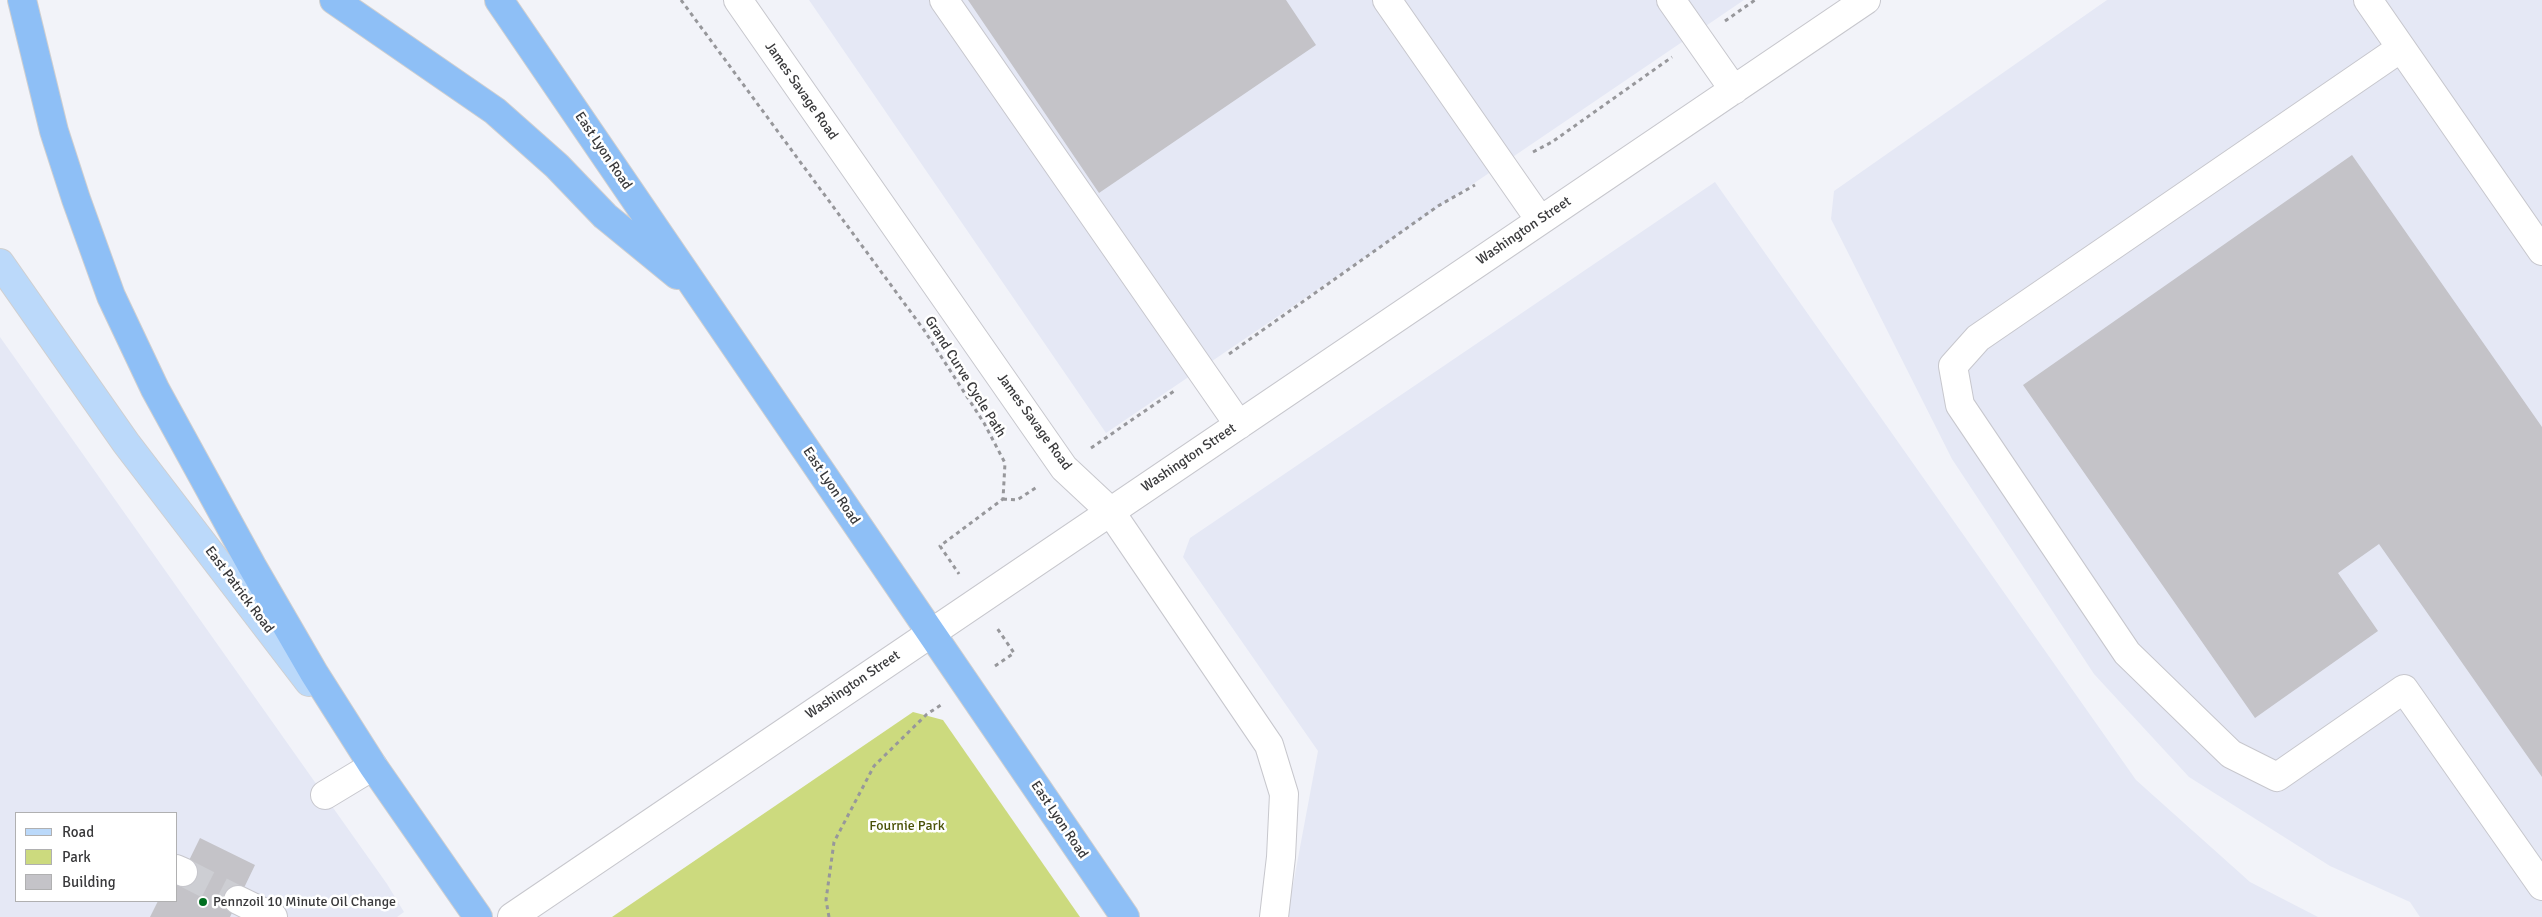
<!DOCTYPE html>
<html>
<head>
<meta charset="utf-8">
<style>
	body { margin:0 }
	#map { position:relative; width:2542px; height:917px; overflow:hidden; background:#f2f3f9; font-family:Signika,sans-serif }
	canvas { display:block }
	.legend { position:absolute; left:15px; top:812px; width:162px; height:90px; box-sizing:border-box; background:#fff; border:1px solid #b0b0b1; margin:0; padding:6px 9px; list-style:none; font-size:15px; color:#39393b }
	.legend li { display:flex; align-items:center; gap:10px; height:25px }
	.legend b { width:25px; border:1px solid #b0b0b1 }
</style>
</head>
<body>
<div id="map">
<canvas width="2542" height="917"></canvas>
<ul class="legend">
<li><b style="height:6px;background:#bbd9fa"></b>Road</li>
<li><b style="height:14px;background:#ccda7e"></b>Park</li>
<li><b style="height:14px;background:#c4c3c8"></b>Building</li>
</ul>
</div>
<script>
const ctx = document.querySelector('canvas').getContext('2d');
ctx.lineJoin = 'round';
function paint(path, color) { ctx.fillStyle = color; ctx.fill(path, 'evenodd'); }
const shape = rows => new Path2D(rows.map(r => 'M' + r).join(''));
function trace(path, color, width, dash) { ctx.strokeStyle = color; ctx.lineWidth = width; ctx.lineCap = dash ? 'butt' : 'round'; ctx.setLineDash(dash || []); ctx.stroke(path); }
function drawText(font, color, halo, rows, align = 'center') {
  ctx.font = font + ' Signika,sans-serif'; ctx.lineWidth = 5; ctx.setLineDash([]); ctx.textBaseline = 'middle'; ctx.strokeStyle = halo; ctx.fillStyle = color; for (const [text, x, y, turn = 0] of rows) {
    ctx.save(); ctx.translate(x, y); ctx.rotate((+turn || 0) * Math.PI / 180); ctx.textAlign = isNaN(turn) ? turn : align; if (halo) ctx.strokeText(text, 0, 0); ctx.fillText(text, 0, 0); ctx.restore();
  }
}
const built = shape([
	[809,0,1744,0,1106,433],
	[2107,0,2542,0,2542,917,2420,917,2410,902,2330,866,2189,777,2094,674,1952,459,1831,219,1834,191],
	[1715,182,2136,780,2250,882,2318,917,1287,917,1318,751,1183,557,1190,538],
	[0,337,387,884,404,912,397,917,0,917],
	[16,813,176,813,176,901,16,901]
]);
const green = shape([
	[913,712,943,720,1080,917,612,917]
]);
const building = shape([
	[968,0,1286,0,1316,45,1099,193],
	[2352,155,2542,427,2542,777,2379,544,2338,573,2378,631,2255,718,2023,385],
	[200,838,255,865,230,917,150,917,158,901,176,901,176,887]
]);
const minorTunnel = shape([
	[183,872,238,900]
]);
const path = shape([
	[681,0,924,330,984,423,1005,463,1003,499,940,546,959,574],
	[1725,21,1755,0],
	[1533,152,1552,142,1672,57],
	[1229,354,1438,206,1475,185],
	[1091,448,1174,391],
	[1003,499,1017,500,1037,487],
	[995,666,1014,653,997,628],
	[829,917,826,900,834,842,874,766,927,714,941,705]
]);
const minor = shape([
	[738,0,1064,468,1110,511,1269,745,1284,794,1281,857,1274,917],
	[944,0,1239,425],
	[1387,0,1540,220],
	[1671,0,1734,90],
	[2368,0,2542,251],
	[2401,48,1978,338,1953,366,1960,405,2127,653,2231,754,2277,777,2404,689,2542,886],
	[325,795,373,766],
	[176,869,183,872],
	[238,900,273,917],
	[512,917,1866,0]
]);
const major = shape([
	[0,263,126,443,309,682]
]);
const highway = shape([
	[22,0,54,131,76,199,111,296,155,389,252,566,314,673,373,766,478,917],
	[334,0,495,111,557,166,605,216,677,275],
	[499,0,1125,917]
]);
const markers = [
	[203,902,5,"#016f20"]
];
const streetNames = [
	["James Savage Road",801,91,55],
	["East Lyon Road",603,151,56],
	["Washington Street",1524,231,-34],
	["Grand Curve Cycle Path",965,377,58],
	["James Savage Road",1034,422,54],
	["Washington Street",1189,458,-34],
	["East Lyon Road",831,486,56],
	["East Patrick Road",239,590,53],
	["Washington Street",853,685,-34],
	["East Lyon Road",1059,820,56]
];
const parkNames = [
	["Fournie Park",907,826]
];
const poiNames = [
	["Pennzoil 10 Minute Oil Change",213,902]
];
paint(built, '#e5e8f5');
paint(green, '#ccda7e');
paint(building, '#c4c3c8');
trace(minorTunnel, '#cdced3', 28, [28, 14]);
trace(minor, '#c7c7cd', 30);
trace(major, '#cfcfd0', 30);
trace(highway, '#cfcfd0', 30);
trace(path, '#97979b', 3, [4, 4]);
trace(minor, '#fff', 28);
trace(major, '#bbd9fa', 28);
trace(highway, '#8ebff6', 28);
for (const [x, y, r, color] of markers) { const dot = new Path2D(); dot.arc(x, y, r, 0, 2 * Math.PI); ctx.fillStyle = color; ctx.fill(dot); trace(dot, '#fff', 2); }
drawText('14px', '#39393b', '#fff', streetNames);
drawText('14px', '#4a5208', '#fff', parkNames);
drawText('14px', '#39393b', '#fff', poiNames, 'left');
</script>
</body>
</html>
